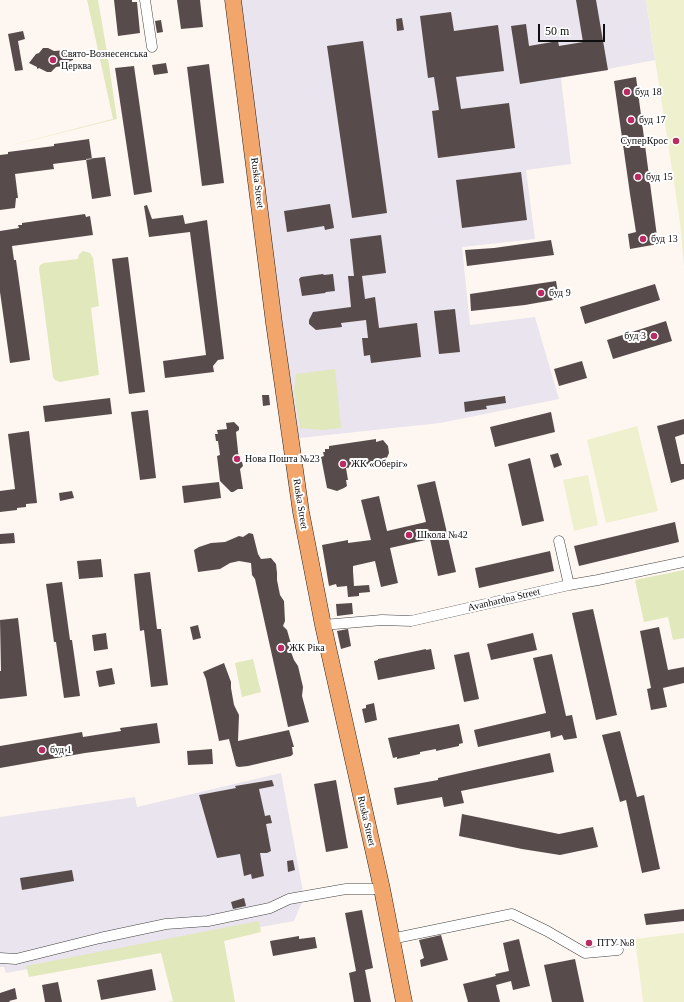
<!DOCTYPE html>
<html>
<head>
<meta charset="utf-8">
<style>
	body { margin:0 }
	#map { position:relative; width:684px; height:1002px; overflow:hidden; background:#fef7f1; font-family:"Times New Roman",serif }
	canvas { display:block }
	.scale { position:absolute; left:538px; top:24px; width:67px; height:18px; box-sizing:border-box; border:2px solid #0f0f0f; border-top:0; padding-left:5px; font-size:12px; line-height:14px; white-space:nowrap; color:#0f0f0f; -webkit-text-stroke:3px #fff; paint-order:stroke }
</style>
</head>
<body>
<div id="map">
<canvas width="684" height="1002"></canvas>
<div class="scale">50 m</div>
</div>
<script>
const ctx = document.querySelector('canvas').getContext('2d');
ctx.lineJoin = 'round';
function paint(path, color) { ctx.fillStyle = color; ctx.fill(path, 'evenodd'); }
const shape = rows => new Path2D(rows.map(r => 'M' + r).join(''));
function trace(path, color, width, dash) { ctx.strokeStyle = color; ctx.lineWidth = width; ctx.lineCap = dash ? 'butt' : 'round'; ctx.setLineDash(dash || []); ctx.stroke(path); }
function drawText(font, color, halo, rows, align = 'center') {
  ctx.font = font + ' "Times New Roman",serif'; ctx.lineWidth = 4; ctx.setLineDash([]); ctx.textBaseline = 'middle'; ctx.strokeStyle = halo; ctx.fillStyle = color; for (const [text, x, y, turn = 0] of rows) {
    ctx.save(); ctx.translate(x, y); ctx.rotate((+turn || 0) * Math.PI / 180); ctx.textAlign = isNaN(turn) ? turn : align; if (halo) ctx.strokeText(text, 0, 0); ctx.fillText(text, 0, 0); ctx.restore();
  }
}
const industrial = shape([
	[232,0,646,0,655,60,561,78,571,164,526,170,535,239,462,247,470,325,535,317,559,399,440,423,290,439],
	[281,773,304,897,294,921,6,973,4,967,0,967,0,817,135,797,137,807]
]);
const green = shape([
	[87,0,98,0,107,52,117,119,0,148,113,119],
	[83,251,90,253,93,258,99,306,91,308,99,375,60,382,55,380,53,377,39,269,40,265,44,263,78,259,79,254],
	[335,369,341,428,322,430,300,428,294,392,296,374],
	[684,570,684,638,673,640,668,617,644,622,635,580],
	[253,659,261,692,242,697,235,663],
	[259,921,261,932,224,941,235,1002,168,1002,173,1001,161,953,29,977,26,966]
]);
const pitch = shape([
	[646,0,684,0,684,267,680,222],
	[637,426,658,511,606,523,587,440],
	[588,475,598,525,574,531,563,480],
	[684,933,684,1002,643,1002,635,939]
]);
const building = shape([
	[114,0,132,0,132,2,137,2,140,33,118,36],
	[177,0,200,0,203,27,181,29],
	[576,0,596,0,608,70,520,84,511,26,526,24,529,46,558,41,559,46,583,42],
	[451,12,454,31,498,25,504,71,456,77,461,109,509,103,515,148,438,158,432,111,439,110,434,77,428,78,420,16],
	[402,18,404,30,397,31,396,19],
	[161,20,163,32,157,33,155,21],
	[23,31,25,39,18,41,23,70,15,71,8,34],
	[363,41,387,213,352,218,327,46],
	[43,48,48,48,54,51,69,50,69,53,73,53,73,60,70,61,71,65,56,67,51,72,47,72,39,68,37,69,37,67,29,63,36,54,39,53],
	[166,63,168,73,154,75,152,65],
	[209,64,224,183,202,186,187,67],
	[134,66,152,192,134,195,115,68],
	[636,77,658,244,630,249,628,234,636,232,630,194,614,81],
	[89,139,92,159,53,164,54,169,15,174,18,198,16,198,15,208,0,210,0,155,8,154,8,152,54,146,54,144],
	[105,157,111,196,92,199,86,159],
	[521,172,527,220,462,228,456,180],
	[330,204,334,228,325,230,324,226,287,232,284,211],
	[147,205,152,219,183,215,185,224,207,220,224,359,218,360,213,366,214,372,165,378,163,361,206,355,190,232,149,237,144,206],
	[85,214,86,217,90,216,93,235,12,246,14,260,16,260,30,360,10,363,0,292,0,231,19,228,18,225,22,225,22,223],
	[381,235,386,273,362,276,365,299,375,297,379,328,417,323,421,357,371,363,370,355,364,356,362,338,368,338,366,320,341,323,342,327,316,330,309,324,309,320,313,312,351,307,348,276,354,276,350,239],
	[551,240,554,255,467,266,465,250,494,248],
	[128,257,145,392,129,394,112,259],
	[323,274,324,275,333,274,335,291,326,292,325,293,302,296,299,279,301,277],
	[556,281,559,299,525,305,471,311,470,294],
	[655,284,660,300,585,324,580,307],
	[455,309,460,352,439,354,434,311],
	[666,321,672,341,613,359,607,340],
	[582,361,587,378,559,386,554,369],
	[262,395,269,395,270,405,263,406],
	[505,396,506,403,486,406,487,409,465,412,464,402],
	[110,398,112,414,45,422,43,406],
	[148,410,156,478,140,480,131,412],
	[551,412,555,432,495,447,490,427],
	[684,419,684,434,675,437,681,464,684,464,684,479,671,483,657,426],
	[234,422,239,427,239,430,236,432,239,461,242,462,243,466,240,469,243,489,238,489,233,492,231,492,220,481,217,456,220,455,218,441,216,441,215,434,218,434,217,430,227,429,226,423],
	[29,431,37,503,26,504,26,507,17,508,17,510,0,512,0,491,15,489,8,434],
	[376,439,376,442,383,440,388,446,389,453,385,462,346,468,348,480,346,480,347,486,344,488,337,491,327,488,321,457,324,456,323,452,325,452,325,449,329,449,329,446],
	[558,453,562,465,554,468,550,455],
	[530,458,544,521,522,526,508,464],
	[435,481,456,572,438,576,430,539,390,548,398,583,381,587,375,561,353,566,353,571,354,586,369,585,370,592,359,593,359,596,348,597,347,586,337,587,336,584,329,586,322,545,348,540,348,543,371,540,361,500,379,496,387,531,426,522,417,485],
	[219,482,221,498,184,503,182,486],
	[72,491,74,498,60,501,59,493],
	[675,522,679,542,579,566,574,546],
	[14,533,15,543,0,544,0,534],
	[249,533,253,534,258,554,261,559,271,558,276,564,277,573,277,580,280,595,284,601,285,621,283,626,287,630,291,644,291,652,294,660,298,666,303,687,302,696,309,722,288,727,255,579,252,575,251,563,239,561,230,563,220,569,198,572,194,550,199,547,211,543,225,542,239,536,243,537],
	[550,551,554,571,479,588,475,568],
	[101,559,103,577,79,579,77,561],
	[150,572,157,629,161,629,168,685,151,687,144,630,140,631,134,574],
	[62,582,70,640,72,640,80,696,64,698,56,642,54,642,46,584],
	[352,603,353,614,337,616,336,604],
	[593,609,617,715,596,720,572,613],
	[18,618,27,696,0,699,0,671,1,671,0,620],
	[198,625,201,638,193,640,190,627],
	[659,627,668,670,684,667,684,683,663,688,667,707,651,710,647,689,651,688,640,631],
	[348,629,351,646,341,649,337,631],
	[106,633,108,649,94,651,92,635],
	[533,633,537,650,491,660,487,644],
	[426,649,426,650,431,649,435,669,378,680,374,661,378,660,378,659],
	[469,652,479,699,464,702,454,655],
	[552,654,566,716,572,715,577,738,564,740,562,735,551,738,550,731,478,747,474,730,546,713,533,658],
	[224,663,231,682,231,688,234,705,239,715,238,741,289,730,294,747,292,747,293,754,291,756,248,766,239,767,236,766,229,739,219,741,206,679,203,672],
	[112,668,115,684,99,687,96,671],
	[374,703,377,720,365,723,362,709,366,708,366,705],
	[157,723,160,743,85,753,0,768,0,746,82,732,83,737,121,731,120,728],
	[459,724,463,743,459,744,459,746,436,751,436,749,420,752,420,754,397,759,397,757,393,758,388,738],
	[620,731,637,797,644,795,660,869,642,873,626,800,620,802,602,735],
	[212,749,213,764,188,765,187,751],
	[550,753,554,772,461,791,464,803,444,807,442,797,397,805,394,788,438,780,438,778],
	[272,780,274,786,259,789,265,816,270,815,272,823,266,824,271,851,267,853,260,853,264,876,252,879,251,874,244,876,240,854,217,858,199,795,236,788,235,786],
	[336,780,348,848,326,852,314,784],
	[462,814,559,834,593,827,598,847,560,855,522,849,459,836],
	[293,860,295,870,288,872,287,861],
	[72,870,74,881,22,890,20,878],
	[244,898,246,906,233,909,231,902],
	[684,909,684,921,646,925,644,914],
	[362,910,373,968,365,970,371,1002,354,1002,349,973,356,971,345,913],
	[441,935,448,960,421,967,420,960,424,958,419,940],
	[299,936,299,939,315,937,317,948,273,956,270,941],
	[519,939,530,986,513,990,511,981,496,985,500,1002,468,1002,463,984,496,976,495,974,509,971,503,943],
	[575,959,584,1002,552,1002,544,965],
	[152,969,156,990,101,1000,97,980],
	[58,982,62,1002,45,1002,42,985],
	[15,988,17,999,9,1001,10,1002,0,1002,0,993]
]);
const street = shape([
	[145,0,152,47],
	[559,541,569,585],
	[323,625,382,620,411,621,569,585,598,580,684,562],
	[391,939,512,914,547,931,585,953,618,950],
	[0,958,16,959,100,938,166,924,208,921,270,908,289,899,346,889,382,889]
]);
const primary = shape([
	[233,0,274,323,301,512,323,625,382,889,404,1002]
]);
const markers = [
	[53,60,4,"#ba2b62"],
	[627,92,4,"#ba2b62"],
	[631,120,4,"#ba2b62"],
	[676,141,4,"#ba2b62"],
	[638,177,4,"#ba2b62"],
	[643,239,4,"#ba2b62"],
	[541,293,4,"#ba2b62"],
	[654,336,4,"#ba2b62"],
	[237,459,4,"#ba2b62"],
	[343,464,4,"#ba2b62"],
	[409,535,4,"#ba2b62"],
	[281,648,4,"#ba2b62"],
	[42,750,4,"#ba2b62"],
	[589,943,4,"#ba2b62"]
];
const poiNames = [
	["Свято-Вознесенська",61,54],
	["Церква",61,66],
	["буд 18",635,92],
	["буд 17",639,120],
	["СуперКрос",668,141,"right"],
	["буд 15",646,177],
	["буд 13",651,239],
	["буд 9",549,293],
	["буд 3",646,336,"right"],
	["Нова Пошта №23",245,459],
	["ЖК «Оберіг»",351,464],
	["Школа №42",417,535],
	["ЖК Ріка",289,648],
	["буд 1",50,750],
	["ПТУ №8",597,943]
];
const streetNames = [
	["Ruska Street",257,183,83],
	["Ruska Street",300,504,81],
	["Avanhardna Street",504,600,-13],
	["Ruska Street",366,821,77]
];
paint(industrial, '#e9e4ed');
paint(green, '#e1e8bb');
paint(pitch, '#eff0cd');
paint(building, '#574c4b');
trace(street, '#424242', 11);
trace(primary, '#202020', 17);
trace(street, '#fff', 10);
trace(primary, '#f3a66c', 16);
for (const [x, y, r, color] of markers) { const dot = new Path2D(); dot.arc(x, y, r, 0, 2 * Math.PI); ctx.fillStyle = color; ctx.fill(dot); trace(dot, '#fff', 1.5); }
drawText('10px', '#0f0f0f', '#fff', poiNames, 'left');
drawText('10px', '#0f0f0f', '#fff', streetNames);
</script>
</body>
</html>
